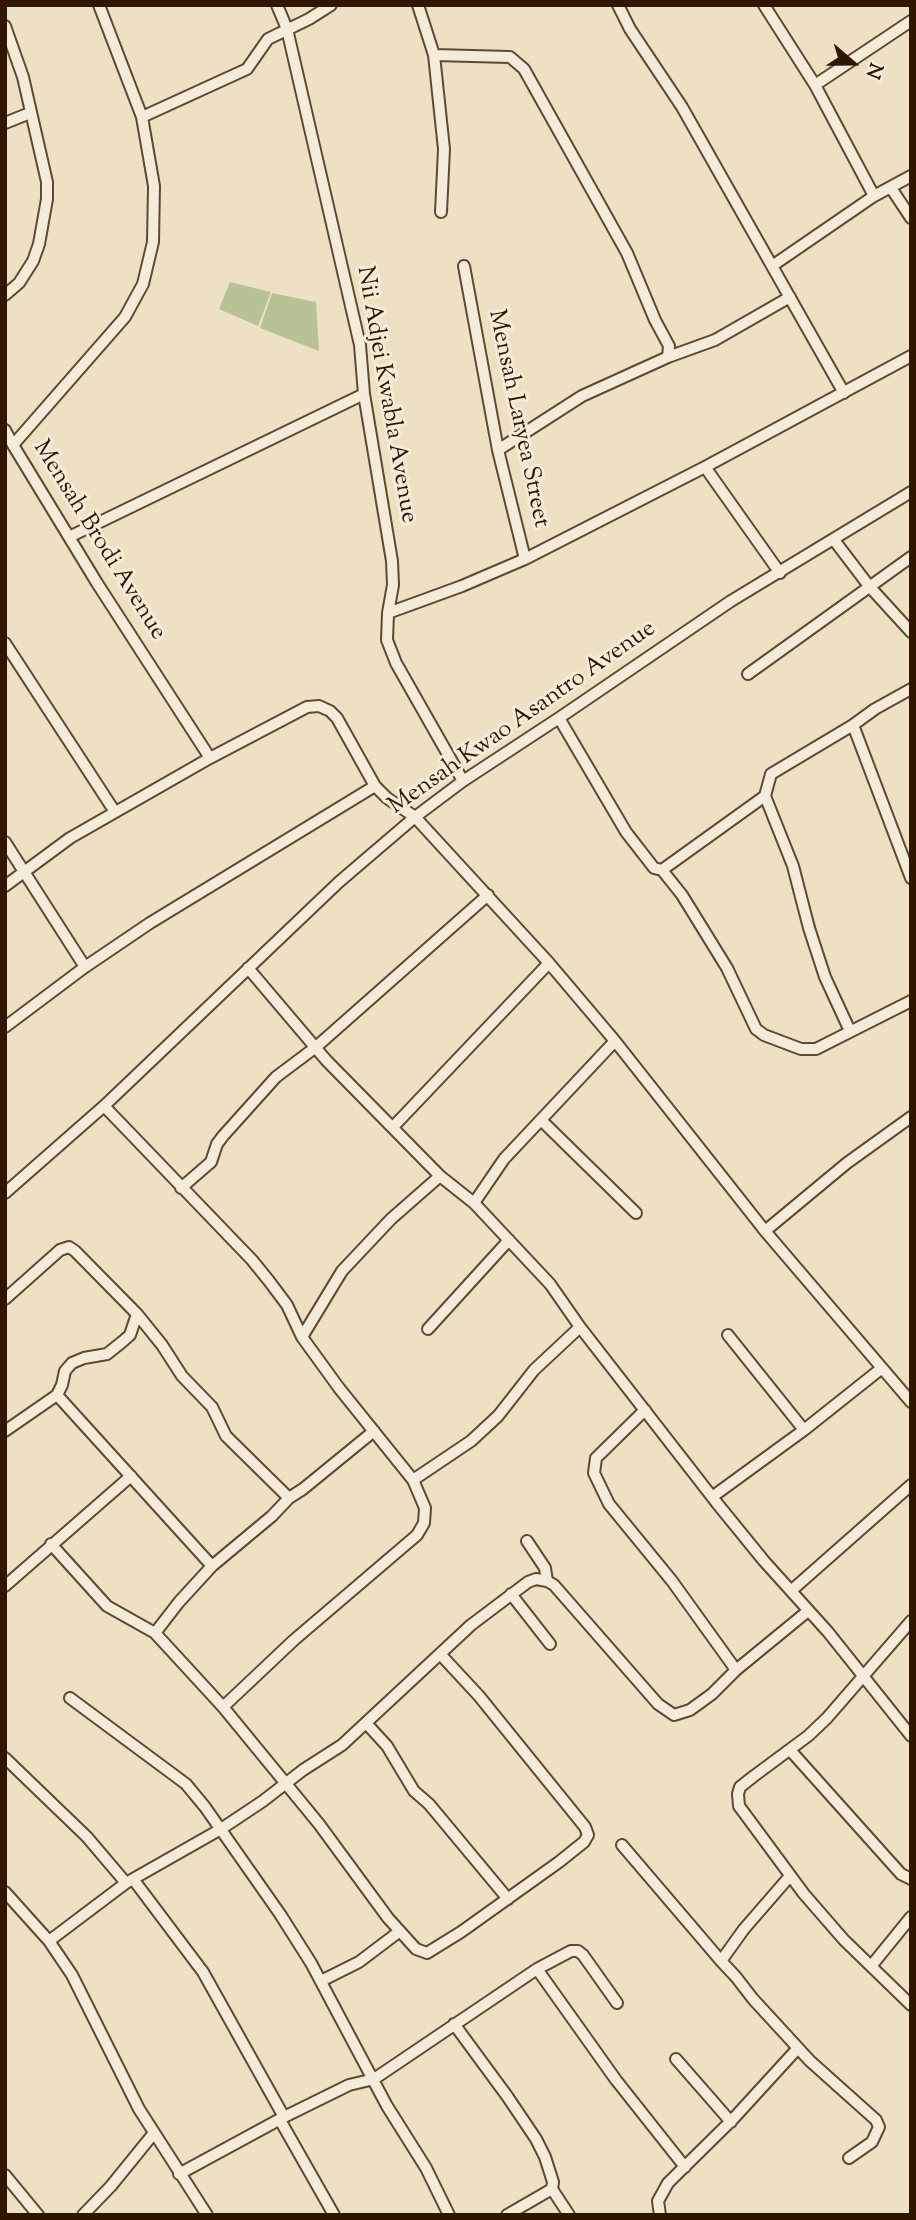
<!DOCTYPE html>
<html>
<head>
<meta charset="utf-8">
<style>
	body { margin:0 }
	#map { position:relative; width:916px; height:2220px; overflow:hidden; background:#eee1c3; font-family:"Sorts Mill Goudy",serif }
	canvas { display:block }
	.frame { position:absolute; inset:0; border:7px solid #301500; pointer-events:none }
	.north { position:absolute; left:818px; top:28px; width:70px; height:70px; -webkit-text-stroke:5px #f4ecd8; paint-order:stroke; rotate:110deg; font-size:19px; font-weight:700; line-height:28px; text-align:center; color:#301500 }
	.north::after { content:''; display:block; margin:auto; width:24px; height:32px; background:#301500; clip-path:polygon(50% 0,100% 100%,50% 72%,0 100%) }
</style>
</head>
<body>
<div id="map">
<canvas width="916" height="2220"></canvas>
<div class="frame"></div>
<div class="north">N</div>
</div>
<script>
const ctx = document.querySelector('canvas').getContext('2d');
ctx.lineJoin = 'round';
function paint(path, color) { ctx.fillStyle = color; ctx.fill(path, 'evenodd'); }
const shape = rows => new Path2D(rows.map(r => 'M' + r).join(''));
function trace(path, color, width, dash) { ctx.strokeStyle = color; ctx.lineWidth = width; ctx.lineCap = dash ? 'butt' : 'round'; ctx.setLineDash(dash || []); ctx.stroke(path); }
function drawText(font, color, halo, rows, align = 'center') {
  ctx.font = font + ' "Sorts Mill Goudy",serif'; ctx.lineWidth = 6; ctx.setLineDash([]); ctx.textBaseline = 'middle'; ctx.strokeStyle = halo; ctx.fillStyle = color; for (const [text, x, y, turn = 0] of rows) {
    ctx.save(); ctx.translate(x, y); ctx.rotate((+turn || 0) * Math.PI / 180); ctx.textAlign = isNaN(turn) ? turn : align; if (halo) ctx.strokeText(text, 0, 0); ctx.fillText(text, 0, 0); ctx.restore();
  }
}
const green = shape([
	[230,282,271,292,258,326,219,309],
	[272,293,316,302,319,351,260,328]
]);
const minor = shape([
	[99,5,142,117,154,186,153,242,143,284,125,317,13,445,97,583,210,758],
	[277,5,287,29,360,345,364,394,392,561,393,585,388,613,387,640,396,663,463,781],
	[418,5,434,55,510,57,524,69,627,253,655,320,669,346,668,357,582,396,498,450],
	[618,5,630,29,682,107,772,266,874,196,911,176],
	[764,5,815,85,874,196],
	[5,26,23,77,47,182,47,199,39,244,33,261,19,283,5,295],
	[434,55,444,149,441,212],
	[815,85,911,21],
	[142,117,247,69,268,39,309,19,331,5],
	[5,123,30,113],
	[891,188,911,218],
	[772,266,844,393],
	[668,357,715,340,790,297],
	[5,430,13,445],
	[705,467,780,573],
	[69,537,364,394],
	[834,540,869,586,911,632],
	[525,559,705,467,911,356],
	[388,613,462,586,525,559,498,450,464,266],
	[5,643,115,812],
	[748,674,911,557],
	[911,689,875,709,853,725,911,878],
	[559,718,626,832,654,868,662,870,765,796,771,774,853,725],
	[765,796,793,866,809,928,825,977,850,1031],
	[5,842,85,967],
	[662,870,682,895,727,968,756,1029,764,1035,801,1049,816,1049,911,1001],
	[5,886,70,838,210,758,307,707,319,706,330,711,337,718,375,786,387,798,415,817,549,963,615,1041,765,1231,911,1402],
	[248,968,326,1060,440,1176,474,1203,550,1284,580,1327,716,1502,764,1561,828,1632,911,1736],
	[5,1027,85,967,150,923,375,786],
	[104,1106,252,1260,269,1281,287,1305,302,1337,339,1388,413,1480,425,1508,424,1523,417,1535,294,1640,223,1707],
	[541,1120,636,1213],
	[393,1127,549,963],
	[181,1188,211,1162,217,1144,223,1136,276,1077,316,1047,488,895],
	[5,1193,104,1106,339,882,415,817,463,781,559,718,731,601,911,492],
	[474,1203,504,1159,615,1041],
	[765,1231,847,1163,911,1117],
	[5,1299,60,1250,69,1247,75,1251,137,1314,162,1345,182,1376,212,1407,226,1436,289,1498],
	[428,1329,509,1240],
	[728,1335,804,1430],
	[302,1337,342,1271,391,1219,440,1176],
	[57,1395,212,1566],
	[645,1410,596,1458,594,1473,609,1504,672,1581,736,1670],
	[5,1431,57,1395,62,1385,65,1371,72,1363,84,1358,107,1354,122,1342,130,1335,137,1314],
	[413,1480,471,1441,498,1416,534,1370,580,1327],
	[712,1497,804,1430,882,1368],
	[527,1541,545,1568,547,1581],
	[51,1544,107,1606,155,1633,223,1707,319,1824,388,1918,416,1949,427,1953,461,1932,559,1862,584,1842,588,1835,585,1827,479,1696,441,1655],
	[5,1586,131,1476],
	[792,1590,911,1485],
	[511,1594,550,1644],
	[911,1621,827,1718,808,1736,754,1776,740,1787,738,1794,739,1806,804,1894,844,1940,911,2005],
	[155,1633,179,1602,212,1566,272,1516,289,1498,303,1489,374,1431],
	[70,1698,186,1784,205,1807,280,1914,311,1963,387,2106,426,2168,449,2215],
	[366,1723,387,1746,414,1791,429,1804,508,1899],
	[790,1750,901,1874,911,1879],
	[5,1758,87,1837,126,1883],
	[622,1845,721,1961,736,1977,753,1999,810,2061,876,2120,879,2127,872,2142,849,2158],
	[133,1879,203,1972,284,2117],
	[5,1892,49,1941,72,1975,139,2109,207,2215],
	[49,1941,126,1883,221,1829,263,1801,303,1770,342,1745,471,1625,528,1582,536,1579,547,1581,554,1585,658,1704,674,1715,690,1710,712,1694,736,1670,808,1611],
	[721,1961,744,1929,790,1876],
	[872,1965,911,1917],
	[537,1969,616,2080,685,2167],
	[321,1981,359,1962,400,1931],
	[454,2024,507,2096,536,2139,545,2157,553,2182,552,2189,569,2215],
	[676,2059,731,2122],
	[280,2120,334,2215],
	[179,2174,284,2117,349,2085,374,2079,537,1969,571,1951,578,1951,583,1955,617,2003],
	[5,2175,38,2215],
	[83,2215,111,2186,154,2133],
	[507,2215,552,2189],
	[660,2215,658,2201,668,2183,734,2118,798,2048]
]);
const streetNames = [
	["Nii Adjei Kwabla Avenue",385,395,80],
	["Mensah Laryea Street",517,419,78],
	["Mensah Brodi Avenue",98,541,58],
	["Mensah Kwao Asantro Avenue",523,719,-35]
];
paint(green, '#b7c395');
trace(minor, '#604831', 14);
trace(minor, '#f4ecd8', 10);
drawText('24px', '#301500', '#f4ecd8', streetNames);
</script>
</body>
</html>
